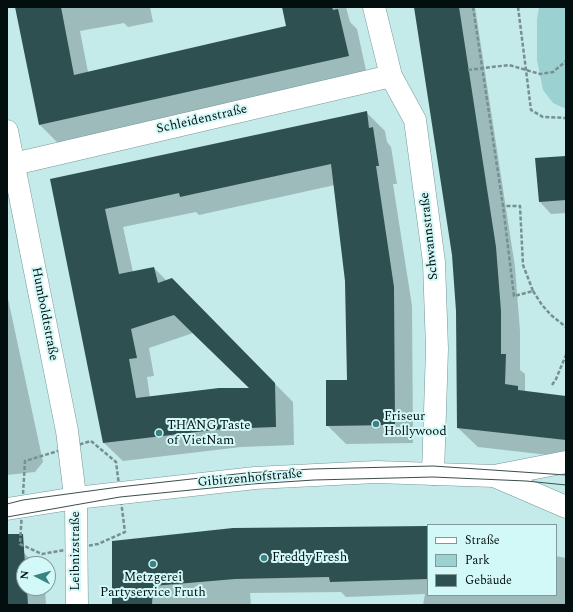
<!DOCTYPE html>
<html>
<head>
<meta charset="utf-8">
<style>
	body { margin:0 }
	#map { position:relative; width:573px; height:612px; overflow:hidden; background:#c5eaea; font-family:Spectral,serif }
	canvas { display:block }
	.frame { position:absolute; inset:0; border:8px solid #030e0e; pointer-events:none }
	.legend { position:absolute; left:427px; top:524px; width:130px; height:72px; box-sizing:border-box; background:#d2f8f7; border:1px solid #7f9a9a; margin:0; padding:5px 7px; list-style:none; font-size:12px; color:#030e0e }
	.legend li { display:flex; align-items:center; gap:8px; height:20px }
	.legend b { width:20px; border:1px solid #7f9a9a }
	.north { position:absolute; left:16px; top:556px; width:40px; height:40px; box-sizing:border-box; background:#d2f8f7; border:1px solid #7f9a9a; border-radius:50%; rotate:276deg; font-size:11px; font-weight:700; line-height:16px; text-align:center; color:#030e0e }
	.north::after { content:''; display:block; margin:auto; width:14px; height:18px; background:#3a8383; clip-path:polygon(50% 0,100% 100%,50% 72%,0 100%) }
</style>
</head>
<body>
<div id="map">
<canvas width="573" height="612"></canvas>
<div class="frame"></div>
<ul class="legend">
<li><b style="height:5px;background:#fff"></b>Straße</li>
<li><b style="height:11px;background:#9cd1d1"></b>Park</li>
<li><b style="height:11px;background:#2f5050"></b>Gebäude</li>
</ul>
<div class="north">N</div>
</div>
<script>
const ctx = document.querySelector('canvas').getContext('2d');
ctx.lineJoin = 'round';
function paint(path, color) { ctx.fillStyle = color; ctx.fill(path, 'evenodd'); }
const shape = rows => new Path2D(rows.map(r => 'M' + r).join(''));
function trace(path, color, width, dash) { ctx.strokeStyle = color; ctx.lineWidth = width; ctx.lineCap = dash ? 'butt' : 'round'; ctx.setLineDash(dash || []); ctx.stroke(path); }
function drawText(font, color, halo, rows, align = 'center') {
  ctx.font = font + ' Spectral,serif'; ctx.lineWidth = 4; ctx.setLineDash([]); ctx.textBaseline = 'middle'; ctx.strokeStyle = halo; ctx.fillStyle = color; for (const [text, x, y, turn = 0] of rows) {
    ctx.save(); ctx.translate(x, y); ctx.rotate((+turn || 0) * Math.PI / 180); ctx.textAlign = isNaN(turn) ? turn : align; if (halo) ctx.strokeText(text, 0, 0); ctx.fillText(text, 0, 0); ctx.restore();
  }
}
const green = shape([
	[539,7,566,7,566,109,553,103,543,90,537,60,537,20]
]);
const shadow = shape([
	[16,7,150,7,153,22,128,27,124,23,80,31,88,72,288,27,283,7,346,7,350,22,357,29,367,75,59,144,40,125],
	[415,7,475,7,515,267,520,331,520,370,525,374,525,392,566,397,566,457,478,447,458,428,457,311,453,255],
	[366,112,385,131,387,142,391,147,397,184,393,184,412,306,413,443,346,444,327,425,348,381,346,281,335,185,199,215,196,212,123,227,133,272,154,268,167,281,171,279,293,402,294,445,241,447,123,461,104,443,51,180],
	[193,333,251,389,150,398,147,377,154,376,149,348],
	[566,156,566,213,551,214,540,202],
	[7,294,43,462,35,472,7,475],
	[428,530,428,595,556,595,556,556,566,558,566,605,423,605,425,594,346,597,341,592,250,593,251,605,113,605,113,542],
	[24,553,35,564,24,564,24,588,45,588,46,605,7,605,7,556]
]);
const building = shape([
	[15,7,61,7,74,75,286,26,282,7,332,7,333,10,338,9,349,56,39,125],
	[414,7,459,7,496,247,501,311,501,354,506,354,505,384,518,386,518,390,566,396,566,440,457,428,456,311,452,255],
	[367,111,369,128,373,127,379,166,376,166,394,287,395,425,326,426,326,380,347,380,345,281,331,164,180,197,179,193,105,209,119,274,154,267,158,283,172,278,275,383,276,427,222,429,103,443,50,179],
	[174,315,249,388,219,388,136,398,129,359,137,358,131,329],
	[566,156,566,200,539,202,535,158],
	[428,526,428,579,330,582,329,577,235,579,153,586,152,605,112,605,112,541,233,528],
	[7,534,23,534,25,564,24,564,24,588,27,588,28,605,7,605]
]);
const path = shape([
	[473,7,503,206,514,296,533,291,523,265,520,206,503,206],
	[518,7,531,110,543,117,566,118],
	[468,70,509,65,540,74,553,72,566,61],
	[533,291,542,305,551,315,566,327],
	[552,385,556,379,566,355],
	[91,441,116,462,125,532,98,544,42,554,20,544,25,461,91,441]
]);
const minor = shape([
	[374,7,391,76,415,120,434,262,437,349,433,474],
	[7,131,67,431,76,504,77,605],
	[14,164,391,76]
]);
const secondary = shape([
	[494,476,566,507],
	[7,509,76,498,255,478,376,472,494,476,566,462]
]);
const tram = shape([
	[7,504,23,500,119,487,246,473,312,469,433,466,566,475],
	[7,517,120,497,252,484,314,480,433,477,526,481,566,485]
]);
const markers = [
	[376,424,4,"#3a8383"],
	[159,433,4,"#3a8383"],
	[264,558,4,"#3a8383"],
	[153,564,4,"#3a8383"]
];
const streetNames = [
	["Schleidenstraße",202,120,-13],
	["Schwannstraße",430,236,-96],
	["Humboldtstraße",44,314,79],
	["Gibitzenhofstraße",250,479,-5],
	["Leibnizstraße",76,551,-90]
];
const poiNames = [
	["Friseur",384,417],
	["Hollywood",384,432],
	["THANG Taste",167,426],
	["of VietNam",167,441],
	["Freddy Fresh",272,558],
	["Metzgerei",153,578,"center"],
	["Partyservice Fruth",153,593,"center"]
];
paint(green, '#9cd1d1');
paint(shadow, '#0003');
paint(building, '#2f5050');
trace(minor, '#759898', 23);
trace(secondary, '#759898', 23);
trace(path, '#769090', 2.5, [4, 2]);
trace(minor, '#fff', 22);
trace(secondary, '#fff', 22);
trace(tram, '#3c4e4e', 1);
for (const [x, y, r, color] of markers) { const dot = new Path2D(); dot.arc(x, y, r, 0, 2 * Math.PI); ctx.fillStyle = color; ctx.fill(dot); trace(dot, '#d2f8f7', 1.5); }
drawText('13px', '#030e0e', '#d2f8f7', streetNames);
drawText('13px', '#030e0e', '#d2f8f7', poiNames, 'left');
</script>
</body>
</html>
